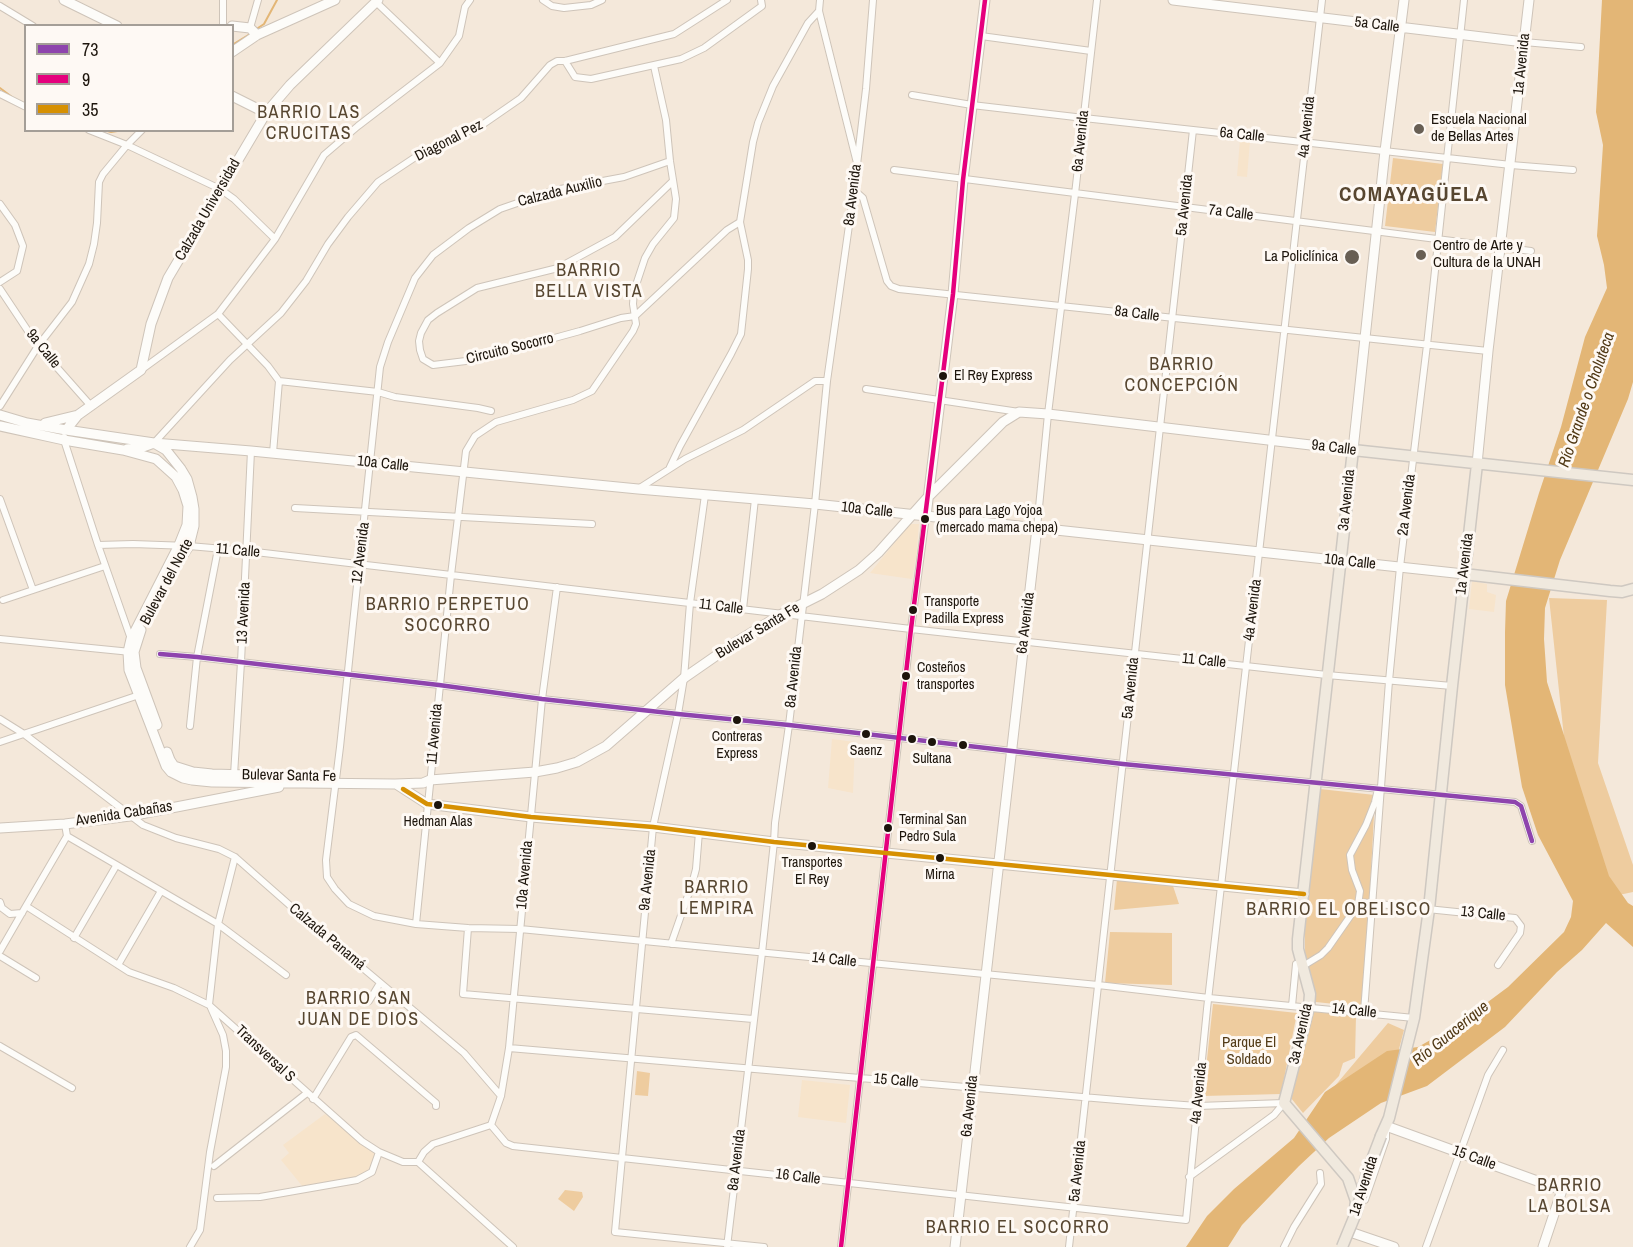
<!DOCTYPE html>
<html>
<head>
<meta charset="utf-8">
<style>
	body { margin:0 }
	#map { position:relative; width:1633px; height:1247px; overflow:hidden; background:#f4e8da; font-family:"Archivo Narrow",sans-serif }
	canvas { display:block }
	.legend { position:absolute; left:24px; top:24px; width:210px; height:108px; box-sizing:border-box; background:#fef9f4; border:2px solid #a49e97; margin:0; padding:8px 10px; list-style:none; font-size:18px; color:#1d150c }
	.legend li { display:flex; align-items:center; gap:12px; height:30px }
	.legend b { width:30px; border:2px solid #a49e97 }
</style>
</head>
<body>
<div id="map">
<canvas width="1633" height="1247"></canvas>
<ul class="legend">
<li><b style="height:8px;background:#8e44ad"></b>73</li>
<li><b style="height:8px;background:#e5007d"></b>9</li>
<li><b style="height:8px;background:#d69002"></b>35</li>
</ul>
</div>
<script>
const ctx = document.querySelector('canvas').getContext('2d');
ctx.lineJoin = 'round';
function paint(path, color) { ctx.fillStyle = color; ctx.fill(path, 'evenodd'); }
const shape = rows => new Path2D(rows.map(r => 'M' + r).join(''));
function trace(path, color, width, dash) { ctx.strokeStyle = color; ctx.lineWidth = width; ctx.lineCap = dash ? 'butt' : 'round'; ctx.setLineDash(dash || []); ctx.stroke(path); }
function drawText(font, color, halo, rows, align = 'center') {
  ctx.font = font + ' "Archivo Narrow",sans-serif'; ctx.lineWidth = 6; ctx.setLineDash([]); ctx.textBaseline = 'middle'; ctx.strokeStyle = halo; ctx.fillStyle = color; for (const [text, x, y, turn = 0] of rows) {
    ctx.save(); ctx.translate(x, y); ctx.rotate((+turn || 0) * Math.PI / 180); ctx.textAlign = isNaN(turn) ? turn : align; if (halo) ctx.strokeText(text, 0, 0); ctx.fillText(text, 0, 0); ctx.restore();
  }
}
const built = shape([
	[1240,140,1250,141,1247,177,1237,176],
	[910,524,919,524,916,558,912,579,870,573],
	[1472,581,1487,584,1487,592,1496,595,1494,612,1469,609],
	[832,739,855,742,853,793,828,788],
	[802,1080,850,1085,846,1123,798,1117],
	[325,1114,376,1154,368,1171,361,1178,303,1187,281,1160,289,1153,283,1145]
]);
const green = shape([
	[1393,158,1443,164,1435,232,1385,226],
	[1549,598,1607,600,1598,763,1633,865,1633,892,1614,896,1567,765],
	[1320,789,1375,795,1364,1007,1306,1001,1304,894],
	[1117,879,1173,886,1179,904,1114,910],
	[1110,932,1172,933,1172,985,1105,983],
	[1213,1004,1297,1013,1281,1094,1203,1096],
	[1311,1011,1356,1016,1355,1058,1343,1063,1339,1076,1303,1113,1291,1098],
	[1388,1023,1404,1030,1395,1064,1325,1113,1312,1113],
	[637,1071,650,1073,648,1096,635,1095],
	[565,1190,582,1192,583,1197,574,1211,558,1199]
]);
const water = shape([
	[1602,0,1633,0,1633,382,1628,399,1560,560,1545,608,1544,639,1547,682,1609,876,1628,903,1633,906,1633,947,1606,923,1582,950,1557,972,1505,1027,1427,1086,1381,1103,1329,1138,1299,1166,1242,1225,1228,1247,1186,1247,1207,1216,1234,1189,1294,1138,1325,1092,1387,1051,1418,1047,1457,1025,1508,987,1564,932,1571,917,1573,901,1538,835,1522,787,1505,685,1505,632,1506,601,1539,493,1561,427,1585,337,1607,288,1604,265,1597,236,1603,145,1596,112]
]);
const stream = shape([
	[255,30,264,24,277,0],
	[232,45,250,34],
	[0,88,12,97],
	[104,130,111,132,124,130]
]);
const street = shape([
	[543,0,552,6,564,8,591,5,602,0],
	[820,0,819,11,857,163],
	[376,2,440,63],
	[0,6,33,26],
	[223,26,223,0],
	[250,28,258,0],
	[981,36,1091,51],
	[1524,42,1581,47],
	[565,61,575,77,591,79,681,59,704,48,762,6,761,0],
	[0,94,26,107],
	[912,95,972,105,1084,118,1511,165,1573,170],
	[89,130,127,145,220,189,234,199,275,239],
	[670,161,624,177,555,190,500,209,469,228,433,255,415,278,388,342,380,367,340,747,326,860,327,877,335,889,349,904,374,916,416,924,468,928,520,929,1098,985,1209,998,1414,1018],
	[894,170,1531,251],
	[854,190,863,198,887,281,891,286,899,289,1488,351],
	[0,204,15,225,23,246,17,271,0,282],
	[0,289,38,346,91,406],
	[218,314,268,366,279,381,378,392,395,397,478,408,491,411],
	[635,316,621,318,580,331,474,360,433,365,423,359,420,350,419,341,421,333,428,320,437,313,477,288,558,268,615,237,673,181],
	[635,316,727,230,740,222],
	[141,370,218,314,275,239,324,155,358,126,440,63,459,36,465,7,470,0],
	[866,389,1019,412],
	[0,406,38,346,72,302,89,264,94,244,97,223,99,182,103,174,127,145,142,130],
	[64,437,64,440,98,545,131,639,133,639],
	[154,443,230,360,281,313,306,281,328,244,348,217,378,182,426,150,482,125,521,98,550,65,557,61,565,61,674,34,727,0],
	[273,453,279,381],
	[670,467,680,446,731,354,741,334,748,269,748,260,740,222,753,142,758,123,773,86,808,23,819,11],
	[638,489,685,459,743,430,815,381,827,381],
	[705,495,690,603,684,678,678,714,653,827,615,1232,764,1247],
	[0,499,33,590],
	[295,508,592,524],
	[1037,528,1048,414,1075,194,1097,0],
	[98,545,133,544,189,546,247,551,911,629,1327,675,1452,686],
	[3,600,105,566],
	[743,609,755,499],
	[0,639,131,652],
	[160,654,197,657,439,685,542,699,678,714,789,725,1123,764,1515,802,1521,806,1532,841],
	[0,719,24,734,143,825,176,838,219,849,235,857,327,938,464,1053,501,1096],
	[190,726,197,657,218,549],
	[0,742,142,694],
	[234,775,241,662,251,451],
	[65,824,67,836,218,924,286,975],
	[0,902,2,908,10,914,22,913],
	[1359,902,1515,918,1521,926,1520,933,1498,965],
	[26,906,67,836],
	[416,924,451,575,466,451,475,436,496,422,573,400,592,391,633,331,636,324,633,304,634,291,645,258,653,244,674,218,676,199,670,161,666,120,654,66],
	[468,928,463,994,753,1019],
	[74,938,116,866],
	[671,944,692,884,696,869,699,832],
	[0,951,26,906,129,972,174,988,209,1005,362,1141,379,1152,403,1162,418,1162,513,1247],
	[0,956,36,978],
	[118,965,161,891],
	[1296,966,1303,966,1321,955,1328,948,1358,905,1360,891,1352,870,1350,855,1366,825,1375,802,1378,789],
	[369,1001,380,983],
	[209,1005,218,924,235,857],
	[1292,1006,1296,964],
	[1364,1012,1389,681,1400,567,1427,345,1464,0],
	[0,1046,72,1088],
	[509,1048,1141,1102,1198,1106,1284,1103],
	[313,1099,351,1037,356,1035,436,1103,436,1106],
	[491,1125,506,1143,513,1146,1186,1220,1207,1009,1322,0],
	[491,1125,501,1096,509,1048,542,699,557,587],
	[418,1162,424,1152,433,1144,491,1125],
	[214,1166,307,1093],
	[1189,1177,1274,1115,1284,1103],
	[217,1198,260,1197,357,1180,372,1172,379,1152],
	[1365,1200,1386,1139,1386,1132],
	[190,1247,200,1230,210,1152,226,1067,226,1051,223,1035,211,1008],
	[727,1247,762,953,774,842,775,823,789,725,815,504,827,381,854,190,866,89,873,0],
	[841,1247,911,629,926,516],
	[1069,1247,1193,130],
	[1284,1247,1294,1227,1321,1184,1320,1173],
	[1426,1247,1488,1075,1503,1050]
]);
const secondary = shape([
	[64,0,117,26],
	[1173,0,1524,42],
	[232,26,250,28,257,35],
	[232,52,257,35,335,0],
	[232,96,266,113],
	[0,415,27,423,66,430,154,443,166,450,181,469,187,479,192,497,194,509,194,526,189,546,170,575],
	[45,423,78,415],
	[0,426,64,440,123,450,156,459,176,477,183,490,188,506,187,525,179,545,131,639,128,652,129,670,166,766,171,772,183,778,192,780,212,782,395,784,423,783,430,780,535,772,557,768,577,762,606,746,684,678,733,644,782,614,822,594,859,570,878,553,928,497,1003,422,1019,412,1048,414,1353,450,1385,151,1404,0],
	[66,430,78,415,141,370,151,324,168,278,266,113,290,85,378,0],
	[127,449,143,447,154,443,251,451,638,489,815,504,1464,574],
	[1477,464,1488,351,1529,0],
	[926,516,953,294,963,180,985,0],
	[141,630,134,652,136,668,157,725],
	[167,752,170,760,174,766,193,772,212,774,320,777],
	[396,784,427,804,531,817,653,827,774,842,1304,894],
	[0,828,65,824,130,816,279,787],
	[1386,1126,1562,1190,1543,1247],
	[1353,1233,1394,1247],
	[955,1247,1037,528]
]);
const primary = shape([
	[1464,574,1610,591,1622,592,1633,589],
	[1381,1136,1389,1118,1414,1018,1429,909,1452,686,1477,464],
	[1355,1209,1356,1201,1348,1178,1284,1103,1309,1007,1310,994,1298,949,1298,939,1353,450,1633,480]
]);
const primaryBridge = shape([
	[1342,1247,1356,1213,1368,1170,1381,1136]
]);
const bus1 = shape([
	[160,654,197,657,439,685,542,699,678,714,789,725,1123,764,1515,802,1521,806,1532,841]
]);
const bus2 = shape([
	[841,1247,911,629,953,294,963,180,985,0]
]);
const bus3 = shape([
	[403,789,427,804,531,817,653,827,774,842,1304,894]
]);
const markers = [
	[1419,129,6,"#685f54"],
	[1421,255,6,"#685f54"],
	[1352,257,8,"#685f54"],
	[943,376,5,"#1d150c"],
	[925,519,5,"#1d150c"],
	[913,610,5,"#1d150c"],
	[906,676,5,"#1d150c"],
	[737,720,5,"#1d150c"],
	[866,734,5,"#1d150c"],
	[912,739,5,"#1d150c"],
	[932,742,5,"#1d150c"],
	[963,745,5,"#1d150c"],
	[438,805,5,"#1d150c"],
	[888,828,5,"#1d150c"],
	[812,846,5,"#1d150c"],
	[940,858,5,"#1d150c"]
];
const busNames = [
	["El Rey Express",954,376,"left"],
	["Bus para Lago Yojoa",936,511,"left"],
	["(mercado mama chepa)",936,528,"left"],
	["Transporte",924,602,"left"],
	["Padilla Express",924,619,"left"],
	["Costeños",917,668,"left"],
	["transportes",917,685,"left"],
	["Contreras",737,737],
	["Express",737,754],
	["Saenz",866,751],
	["Sultana",932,759],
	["Terminal San",899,820,"left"],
	["Pedro Sula",899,837,"left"],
	["Hedman Alas",438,822],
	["Transportes",812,863],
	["El Rey",812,880],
	["Mirna",940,875]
];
const streetNames = [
	["5a Calle",1377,25,7],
	["1a Avenida",1522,64,-84],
	["4a Avenida",1307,127,-84],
	["6a Calle",1242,135,6],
	["Diagonal Pez",449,141,-27],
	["6a Avenida",1081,141,-84],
	["Calzada Auxilio",560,192,-14],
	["8a Avenida",853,195,-83],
	["5a Avenida",1185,205,-84],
	["Calzada Universidad",208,210,-60],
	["7a Calle",1231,213,7],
	["8a Calle",1137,314,7],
	["9a Calle",43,349,51],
	["Circuito Socorro",510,349,-14],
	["9a Calle",1334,448,7],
	["10a Calle",383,464,6],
	["3a Avenida",1347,500,-84],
	["2a Avenida",1407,505,-83],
	["10a Calle",867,510,6],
	["11 Calle",238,551,5],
	["12 Avenida",361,553,-83],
	["10a Calle",1350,562,6],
	["1a Avenida",1465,564,-83],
	["Bulevar del Norte",167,582,-62],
	["11 Calle",721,607,7],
	["4a Avenida",1253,610,-83],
	["13 Avenida",244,613,-87],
	["6a Avenida",1026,623,-83],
	["Bulevar Santa Fe",758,631,-31],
	["11 Calle",1204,661,6],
	["8a Avenida",794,677,-84],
	["5a Avenida",1131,688,-84],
	["11 Avenida",435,734,-85],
	["Bulevar Santa Fe",289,776,1],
	["Avenida Cabañas",124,814,-9],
	["10a Avenida",525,875,-85],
	["9a Avenida",648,880,-84],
	["13 Calle",1483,914,6],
	["Calzada Panamá",327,937,40],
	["14 Calle",834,960,6],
	["14 Calle",1354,1011,6],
	["3a Avenida",1301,1034,-77],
	["Transversal S",265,1054,43],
	["15 Calle",896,1081,5],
	["4a Avenida",1199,1093,-84],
	["6a Avenida",970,1106,-84],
	["15 Calle",1474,1158,20],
	["8a Avenida",737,1160,-83],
	["5a Avenida",1078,1171,-84],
	["16 Calle",798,1177,7],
	["1a Avenida",1364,1186,-72]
];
const poiNames = [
	["Escuela Nacional",1431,120],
	["de Bellas Artes",1431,137],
	["Centro de Arte y",1433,246],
	["Cultura de la UNAH",1433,263],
	["La Policlínica",1338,257,"right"]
];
const parkNames = [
	["Parque El",1249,1043],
	["Soldado",1249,1060]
];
const waterNames = [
	["Río Grande o Choluteca",1587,400,-71],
	["Río Guacerique",1451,1034,-39]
];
const quarterNames = [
	["BARRIO LAS",309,113],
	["CRUCITAS",309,134],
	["BARRIO",589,271],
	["BELLA VISTA",589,292],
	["BARRIO",1182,365],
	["CONCEPCIÓN",1182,386],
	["BARRIO PERPETUO",448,605],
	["SOCORRO",448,626],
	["BARRIO",717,888],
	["LEMPIRA",717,909],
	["BARRIO EL OBELISCO",1339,910],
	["BARRIO SAN",359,999],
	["JUAN DE DIOS",359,1020],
	["BARRIO",1570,1186],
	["LA BOLSA",1570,1207],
	["BARRIO EL SOCORRO",1018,1228]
];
const districtNames = [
	["COMAYAGÜELA",1414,195]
];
paint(built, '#f7e4cb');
paint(green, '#eecc9f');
paint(water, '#e3b676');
trace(stream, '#e3b676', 2);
trace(street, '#cec4b9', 8);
trace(secondary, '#cec4b9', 11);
trace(primary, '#cec8c1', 13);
trace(street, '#fdfcf9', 6);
trace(secondary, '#fdfcf9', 9);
trace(primary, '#f0e9de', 10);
trace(primaryBridge, '#cec8c1', 13, []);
trace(primaryBridge, '#f0e9de', 10);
trace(bus1, '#8e44ad', 4.5);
trace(bus2, '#e5007d', 4.5);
trace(bus3, '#d69002', 4.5);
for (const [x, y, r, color] of markers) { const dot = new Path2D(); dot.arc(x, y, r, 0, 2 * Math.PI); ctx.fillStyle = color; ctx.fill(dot); trace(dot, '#fef9f4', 2); }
drawText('14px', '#1d150c', '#fef9f4', busNames);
drawText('15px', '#1d150c', '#fef9f4', streetNames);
drawText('15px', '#1d150c', '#fef9f4', poiNames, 'left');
drawText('15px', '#533b17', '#fef9f4', parkNames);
drawText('italic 16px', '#503814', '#fef9f4', waterNames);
ctx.letterSpacing = '1.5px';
drawText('18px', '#574630', '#fef9f4', quarterNames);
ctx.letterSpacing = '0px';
ctx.letterSpacing = '1.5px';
drawText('bold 21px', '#574630', '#fef9f4', districtNames);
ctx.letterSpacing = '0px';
</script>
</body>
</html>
